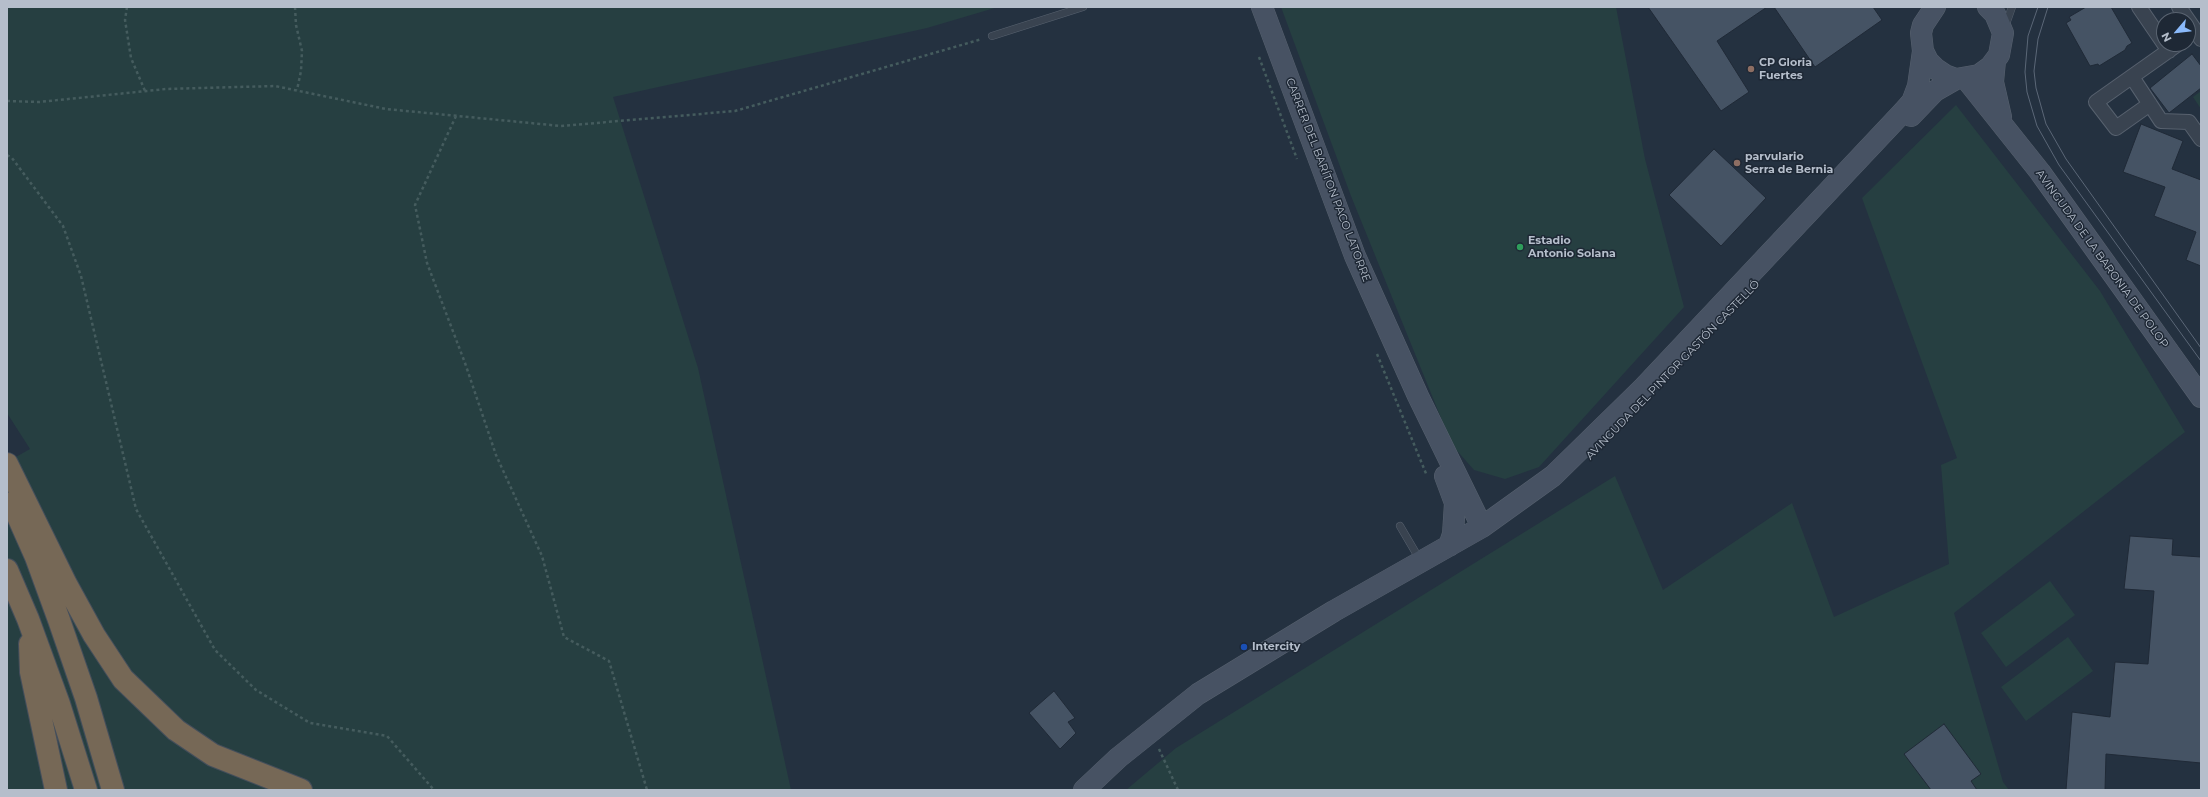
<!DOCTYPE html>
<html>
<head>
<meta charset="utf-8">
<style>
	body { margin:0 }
	#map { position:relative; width:2208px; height:797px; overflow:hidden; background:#243140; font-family:Montserrat,sans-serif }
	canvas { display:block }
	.frame { position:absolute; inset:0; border:8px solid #b5becb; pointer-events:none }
	.north { position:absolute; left:2156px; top:12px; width:40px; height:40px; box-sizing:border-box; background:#1e2835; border:1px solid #5a6471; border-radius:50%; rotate:242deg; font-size:11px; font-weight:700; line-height:16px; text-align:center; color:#b5becb }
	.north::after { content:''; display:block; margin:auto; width:14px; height:18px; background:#8ab9fa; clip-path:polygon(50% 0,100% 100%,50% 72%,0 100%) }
</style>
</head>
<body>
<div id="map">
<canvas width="2208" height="797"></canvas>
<div class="frame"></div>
<div class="north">N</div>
</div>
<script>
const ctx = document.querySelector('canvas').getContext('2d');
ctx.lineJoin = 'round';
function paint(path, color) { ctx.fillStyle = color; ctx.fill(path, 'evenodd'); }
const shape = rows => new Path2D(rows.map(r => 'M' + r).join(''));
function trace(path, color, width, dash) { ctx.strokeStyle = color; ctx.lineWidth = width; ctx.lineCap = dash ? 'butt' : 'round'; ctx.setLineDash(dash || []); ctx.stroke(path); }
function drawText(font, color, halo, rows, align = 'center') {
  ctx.font = font + ' Montserrat,sans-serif'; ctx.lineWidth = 3; ctx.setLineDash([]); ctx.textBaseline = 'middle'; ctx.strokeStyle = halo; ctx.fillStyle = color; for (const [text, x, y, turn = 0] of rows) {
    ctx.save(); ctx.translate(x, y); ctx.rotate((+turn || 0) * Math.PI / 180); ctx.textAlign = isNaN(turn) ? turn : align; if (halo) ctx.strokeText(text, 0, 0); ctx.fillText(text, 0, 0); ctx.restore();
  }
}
const green = shape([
	[7,7,998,7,927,28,613,97,698,368,791,790,7,790,7,462,30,449,7,413],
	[1281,7,1616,7,1645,159,1684,307,1539,467,1505,479,1474,470,1452,445,1351,196],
	[2201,91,2201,109,2193,97],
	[1956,105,2100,291,2185,432,1954,613,2003,782,2009,790,1126,790,1176,748,1615,476,1663,590,1792,503,1834,617,1949,564,1941,465,1957,458,1862,198],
	[2050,581,2075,615,2006,667,1981,633],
	[2068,637,2093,671,2026,721,2001,687]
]);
const building = shape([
	[1648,7,1767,7,1717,41,1749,92,1721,111,1648,7],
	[1774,7,1873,7,1882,20,1815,67,1774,7],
	[2086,7,2111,7,2132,43,2127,46,2125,50,2099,66,2098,64,2090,66,2066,23,2071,20,2069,17,2086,7],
	[2192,54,2201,66,2201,88,2169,113,2150,88,2192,54],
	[2141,124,2183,141,2172,169,2201,180,2201,266,2186,260,2196,232,2154,216,2165,187,2123,172,2141,124],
	[1714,149,1766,198,1721,246,1669,195,1714,149],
	[2130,536,2173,539,2172,555,2201,557,2201,763,2106,754,2105,790,2066,790,2072,712,2110,717,2115,662,2148,664,2154,591,2124,589,2130,536],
	[1054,691,1075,718,1068,722,1076,733,1060,749,1029,713,1054,691],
	[1944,724,1981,774,1971,781,1977,790,1931,790,1904,754,1944,724]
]);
const path = shape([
	[127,7,125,20,131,58,145,91],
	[295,7,296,25,302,51,301,71,297,90],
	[1259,57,1297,159],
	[7,101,39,102,166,89,275,86,386,109,561,126,735,111,982,39],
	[456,116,415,205,427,263,465,363,496,455,542,556,564,637,609,661,647,790],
	[7,155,12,158,63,226,81,276,136,509,215,650,256,690,310,723,387,736,434,790],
	[1377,354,1427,476],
	[1159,749,1178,790]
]);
const lane = shape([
	[2005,27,2012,7],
	[992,36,1083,7],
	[1400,526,1420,560]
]);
const street = shape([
	[2139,7,2169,51],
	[2179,7,2188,20],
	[2188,20,2201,39],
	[2132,77,2161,121,2189,122,2201,139],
	[2150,104,2116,128,2096,102,2178,44]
]);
const secondary = shape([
	[1262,7,1355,256,1418,396,1482,527],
	[1935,7,1923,25,1921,33,1923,51,1928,61,1936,69,1945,75,1956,79,1979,75,1990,67,1999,55,2003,33,1995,14,1988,7],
	[1995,61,1993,82,2001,117],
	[1966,79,2040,172,2201,397],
	[1911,116,1935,91,1956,79],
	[1445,476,1455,503,1453,534,1449,546],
	[1084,790,1118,758,1198,694,1334,611,1482,527,1553,476,1644,387,1902,113,1912,102,1918,86,1923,51]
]);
const highway = shape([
	[7,464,66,584,94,635,123,679,176,730,213,755,301,790],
	[12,503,36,557,59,620,86,698,113,790],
	[7,570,28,619,59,704,86,790],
	[30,644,31,672,56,790]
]);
const tram = shape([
	[2038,7,2028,36,2025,72,2027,92,2037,126,2059,165,2201,361],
	[2048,7,2038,39,2034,71,2036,88,2046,124,2066,159,2201,348]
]);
const markers = [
	[1751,69,4,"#8d6e63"],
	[1737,163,4,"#8d6e63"],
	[1520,247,4,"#2e9e5b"],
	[1244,647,4,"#1a4fb4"]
];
const poiNames = [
	["CP Gloria",1759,63],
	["Fuertes",1759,76],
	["parvulario",1745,157],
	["Serra de Bernia",1745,170],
	["Estadio",1528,241],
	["Antonio Solana",1528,254],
	["Intercity",1252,647]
];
const streetNames = [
	["CARRER DEL BARÍTON PACO LATORRE",1328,180,69],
	["AVINGUDA DE LA BARONIA DE POLOP",2102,259,54],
	["AVINGUDA DEL PINTOR GASTÓN CASTELLÓ",1673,370,-46]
];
paint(green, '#263f41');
paint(building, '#455364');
trace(building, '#202a37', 1);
trace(lane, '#57616e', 8);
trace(street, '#57616e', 16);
trace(secondary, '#57616e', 22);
trace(highway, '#444e5b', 24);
trace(path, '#455c5e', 2.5, [3, 3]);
trace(lane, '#394350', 7);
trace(street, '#394350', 14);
trace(secondary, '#475263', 21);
trace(highway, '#766856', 22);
trace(tram, '#5b6777', 1);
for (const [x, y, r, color] of markers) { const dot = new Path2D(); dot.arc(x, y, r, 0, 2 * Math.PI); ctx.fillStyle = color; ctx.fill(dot); trace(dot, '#1e2835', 1.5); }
drawText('bold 11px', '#b5becb', '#1e2835', poiNames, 'left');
drawText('11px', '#b5becb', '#1e2835', streetNames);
</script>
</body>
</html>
